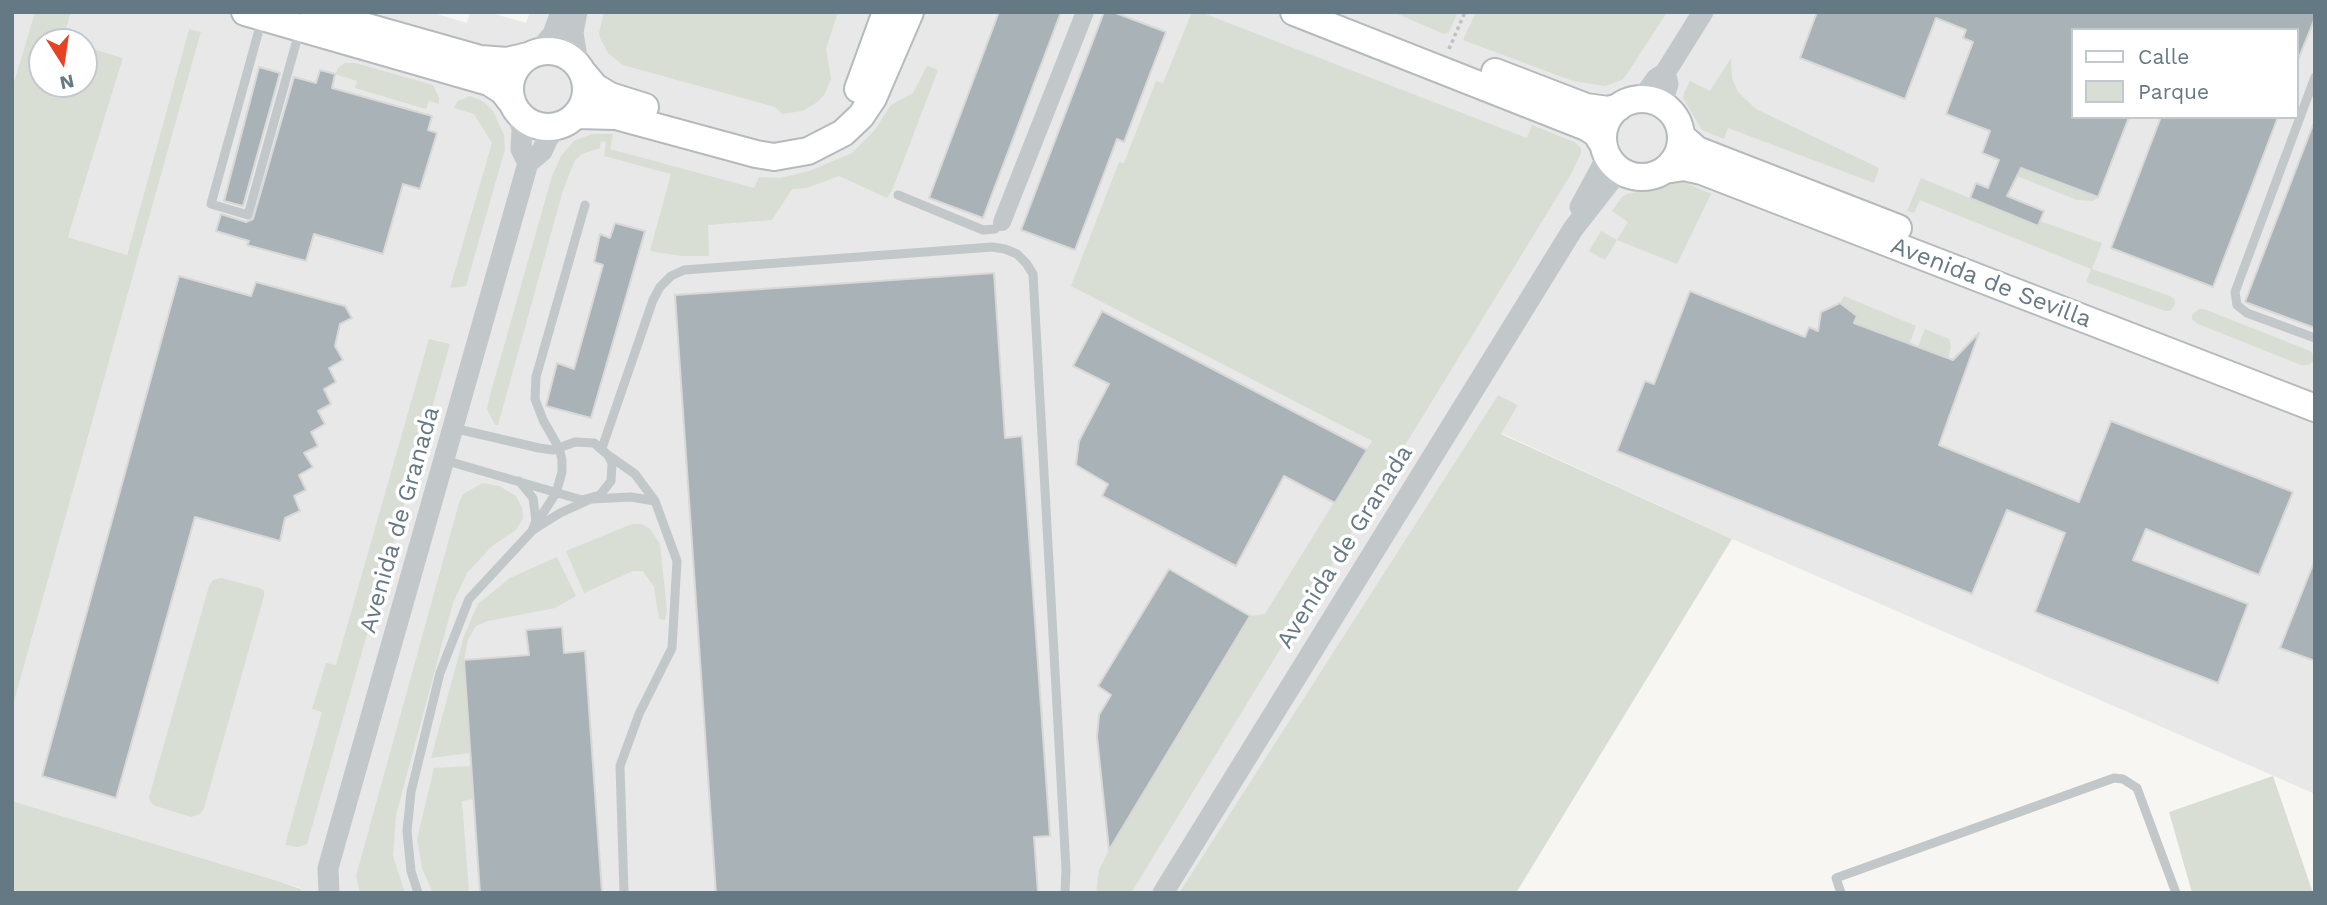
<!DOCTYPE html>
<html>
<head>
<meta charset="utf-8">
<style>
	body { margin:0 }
	#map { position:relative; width:2327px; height:905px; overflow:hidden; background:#f7f6f3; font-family:"Work Sans",sans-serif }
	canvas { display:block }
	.frame { position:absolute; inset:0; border:14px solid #657985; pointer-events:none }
	.legend { position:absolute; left:2071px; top:28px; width:228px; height:91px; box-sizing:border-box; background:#fff; border:2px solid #c1c9ce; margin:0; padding:9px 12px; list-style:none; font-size:21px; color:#657985 }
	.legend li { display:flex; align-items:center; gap:14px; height:35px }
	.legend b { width:35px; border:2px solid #c1c9ce }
	.north { position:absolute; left:28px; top:28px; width:70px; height:70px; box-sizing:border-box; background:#fff; border:2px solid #c1c9ce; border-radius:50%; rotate:168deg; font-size:19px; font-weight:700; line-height:28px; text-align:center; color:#657985 }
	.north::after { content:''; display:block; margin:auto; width:24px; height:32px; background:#e64324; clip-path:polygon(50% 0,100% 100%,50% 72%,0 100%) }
</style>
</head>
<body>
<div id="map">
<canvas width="2327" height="905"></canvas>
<div class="frame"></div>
<ul class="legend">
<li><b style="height:9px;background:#fff"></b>Calle</li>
<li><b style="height:19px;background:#d8ded4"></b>Parque</li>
</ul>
<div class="north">N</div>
</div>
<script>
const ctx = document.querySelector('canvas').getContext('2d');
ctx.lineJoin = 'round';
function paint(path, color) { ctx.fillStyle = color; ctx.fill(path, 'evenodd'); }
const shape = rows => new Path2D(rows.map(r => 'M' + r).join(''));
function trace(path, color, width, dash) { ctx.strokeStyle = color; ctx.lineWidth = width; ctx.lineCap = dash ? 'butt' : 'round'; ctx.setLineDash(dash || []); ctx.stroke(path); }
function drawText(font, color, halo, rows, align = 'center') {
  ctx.font = font + ' "Work Sans",sans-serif'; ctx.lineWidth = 7; ctx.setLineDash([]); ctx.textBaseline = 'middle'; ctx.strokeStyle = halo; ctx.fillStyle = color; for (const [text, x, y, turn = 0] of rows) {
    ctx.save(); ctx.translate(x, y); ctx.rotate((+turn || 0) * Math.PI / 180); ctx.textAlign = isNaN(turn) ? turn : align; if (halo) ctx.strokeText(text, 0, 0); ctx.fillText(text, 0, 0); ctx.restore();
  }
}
const built = shape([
	[12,12,35,12,12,88],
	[71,12,430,12,467,23,470,12,488,12,526,23,530,12,2315,12,2315,794,1732,539,1501,433,1518,405,1498,395,1179,893,302,893,301,888,281,882,12,801,12,709,201,32,189,29,127,255,68,237,123,58,84,46,84,42,62,39],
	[2073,30,2297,30,2297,117,2073,117]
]);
const green = shape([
	[35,12,71,12,63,39,71,42,42,42,42,84,84,84,84,46,123,58,68,237,127,255,189,29,201,32,12,709,12,88],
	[604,12,838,12,826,49,831,79,824,95,816,103,802,111,782,114,775,107,623,65,608,53,600,38,599,33],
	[1192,12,1200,12,1527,138,1532,125,1574,142,1581,148,1581,153,1571,174,1131,893,1096,893,1099,870,1109,850,1250,616,1265,614,1372,441,1071,286,1119,162,1124,163,1156,81,1163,83],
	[1393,12,1458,12,1449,32,1444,34],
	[1476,12,1667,12,1627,74,1622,80,1605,86,1573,81,1463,40],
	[1731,58,1732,78,1738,92,1756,109,1879,168,1874,183,1728,128,1724,139,1702,130,1683,98,1684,93,1690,81,1710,91],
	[345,63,355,63,433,85,439,98,439,104,429,101,426,109,355,88,357,81,335,74,339,67],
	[927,66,938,70,893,188,887,198,839,176,807,188,792,189,772,220,708,225,709,256,681,256,650,251,671,174,604,156,606,142,601,141,600,148,582,154,575,160,563,190,498,425,495,425,487,409,489,399,552,176,561,156,574,141,592,134,613,134,610,149,754,188,759,177,780,178,809,171,852,153,874,131,891,105,913,93],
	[470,96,484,102,493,111,504,135,505,149,466,286,450,288,492,143,474,114,454,108,458,101],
	[2021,168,2098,197,2093,201,2077,200,2017,176],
	[1921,178,2037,226,2040,221,2102,243,2092,269,2170,296,2174,299,2175,304,2170,311,2165,311,2086,282,2091,269,1920,200,1914,213,1907,211],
	[1679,180,1711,194,1677,264,1617,240,1605,260,1589,251,1601,231,1617,240,1628,222,1612,211,1622,197,1627,194,1656,188],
	[1844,296,1916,326,1909,344,1851,331,1856,316,1840,303],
	[2199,309,2204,309,2305,349,2312,352,2314,360,2309,365,2301,365,2198,324,2192,319,2192,315],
	[1925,329,1949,339,1951,347,1948,358,1918,347],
	[429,339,450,344,307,844,298,847,285,845,322,712,312,709,326,663,336,665],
	[1498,395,1518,405,1501,434,1732,539,1516,893,1179,893],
	[483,483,499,486,516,496,522,508,523,518,516,530,492,546,467,573,453,603,396,815,393,856,405,893,360,893,356,876,459,503,463,494],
	[632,524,642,524,650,529,660,544,667,611,665,620,659,619,654,587,643,571,633,571,584,593,566,551],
	[557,557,576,596,555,608,488,621,476,626,468,639,464,660,470,753,431,758,464,636,478,604,510,578],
	[221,578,260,588,264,591,264,596,204,808,200,814,191,817,156,806,151,803,149,797,209,586,213,580],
	[471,766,474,799,462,801,469,893,433,893,422,868,417,839,434,768],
	[2273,776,2313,893,2192,893,2169,812],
	[12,801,281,882,301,889,302,893,12,893]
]);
const building = shape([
	[999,12,1061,12,983,218,929,198,999,12],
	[1104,12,1113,12,1166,32,1124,142,1117,139,1075,250,1021,230,1104,12],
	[1817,12,2315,12,2315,18,2298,60,2297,30,2073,30,2073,117,2129,117,2098,197,2021,168,2007,196,2044,211,2038,226,1970,198,1976,183,1988,188,1999,160,1982,153,1990,131,1946,114,1973,42,1963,38,1966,30,1936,18,1905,99,1800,58,1817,12],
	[259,67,280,73,243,206,224,201,259,67],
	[320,70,335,74,332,88,432,116,428,130,437,133,420,189,403,184,383,254,314,234,306,261,247,245,249,241,216,231,221,214,246,222,253,219,294,77,316,83,320,70],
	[2161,117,2278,117,2213,287,2111,248,2161,117],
	[2313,125,2315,126,2315,328,2245,302,2313,125],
	[615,223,645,231,591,418,546,406,557,363,574,369,603,265,594,262,600,234,610,238,615,223],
	[994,273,1005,438,1022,436,1050,836,1034,837,1038,893,716,893,675,295,994,273],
	[179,276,251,296,256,282,345,306,352,318,340,324,335,346,343,360,329,368,336,382,324,389,331,404,318,411,325,424,311,432,318,446,304,453,313,467,299,475,306,490,294,496,300,511,285,518,280,541,195,517,116,798,42,776,179,276],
	[1690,291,1805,337,1809,327,1818,331,1821,312,1840,303,1857,316,1854,323,1953,360,1979,333,1939,445,2079,502,2111,421,2293,492,2259,575,2146,529,2133,560,2248,604,2218,683,2035,612,2065,533,2007,510,1972,594,1617,451,1645,381,1654,384,1690,291],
	[1102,311,1367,450,1335,503,1284,476,1236,566,1102,496,1108,484,1076,465,1079,441,1109,384,1073,366,1102,311],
	[2314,562,2315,562,2315,661,2280,648,2314,562],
	[1169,569,1250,616,1109,850,1097,737,1099,715,1111,695,1098,686,1169,569],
	[562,627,564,653,585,651,602,893,480,893,464,660,529,655,526,630,562,627]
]);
const path = shape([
	[1449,49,1465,12]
]);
const service = shape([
	[262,19,211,204,248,215,300,29],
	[2315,77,2235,292,2237,305,2247,313,2315,338],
	[898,195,983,230,995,229,1002,222],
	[602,448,653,300,660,287,671,276,684,270,992,247,1005,249,1017,254,1026,263,1033,274,1066,869,1065,893],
	[608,455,635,474,655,501,677,561,672,648,639,714,620,766,624,893],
	[444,460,582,500,600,495,611,481,612,463,608,455,594,443,575,442,553,450,539,448,453,428],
	[536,524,556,493,562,472,562,460,559,448,543,420,535,399,536,377,585,205],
	[533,530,560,513,591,499,631,497,655,501],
	[418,893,411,871,407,831,411,792,440,673,469,599,532,531,536,521,533,498,519,481],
	[1841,893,1836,878,2114,778,2123,779,2137,788,2176,893]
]);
const minor = shape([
	[1002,222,1085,12]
]);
const tertiary = shape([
	[577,12,573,32,578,65],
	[538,52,553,34,561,12],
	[1641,100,1656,79,1665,73,1703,12],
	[1661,105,1668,84,1665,73],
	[518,114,522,129,521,149,528,163],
	[1580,207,1607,157],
	[329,893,328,868,528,163,542,151,548,138,558,126],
	[1163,893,1573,229,1619,170]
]);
const primary = shape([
	[245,12,489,82,503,91,513,104],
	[314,12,480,59,507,61,528,56],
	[1294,12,1586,127,1596,133,1604,146],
	'510 89a38 38 0 1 1 76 0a38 38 0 1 1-76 0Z',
	[1495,72,1586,107,1608,110,1619,107],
	[584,74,595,87,610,96,645,107],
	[858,89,886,12],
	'1603 138a39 39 0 1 1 78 0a39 39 0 1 1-78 0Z',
	[577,115,616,116,756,154,774,157,808,151,843,133,861,116,873,98,910,12],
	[1681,136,1697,150,1898,228],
	[1665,170,1684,167,1702,171,2315,408]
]);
const streetNames = [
	["Avenida de Sevilla",1991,283,21],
	["Avenida de Granada",400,520,-74],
	["Avenida de Granada",1345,547,-58]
];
paint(built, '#e7e8e7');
paint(green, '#d8ded4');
paint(building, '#a8b2b7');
trace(building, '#d8d8d6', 2);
trace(primary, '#b5babd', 30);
trace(path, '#bec0c2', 3.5, [3.5, 3.5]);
trace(service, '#c2c7c9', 9);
trace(minor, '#c2c7c9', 18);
trace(tertiary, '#c2c7c9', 21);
trace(primary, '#fff', 26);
drawText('24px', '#657985', '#fff', streetNames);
</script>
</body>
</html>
